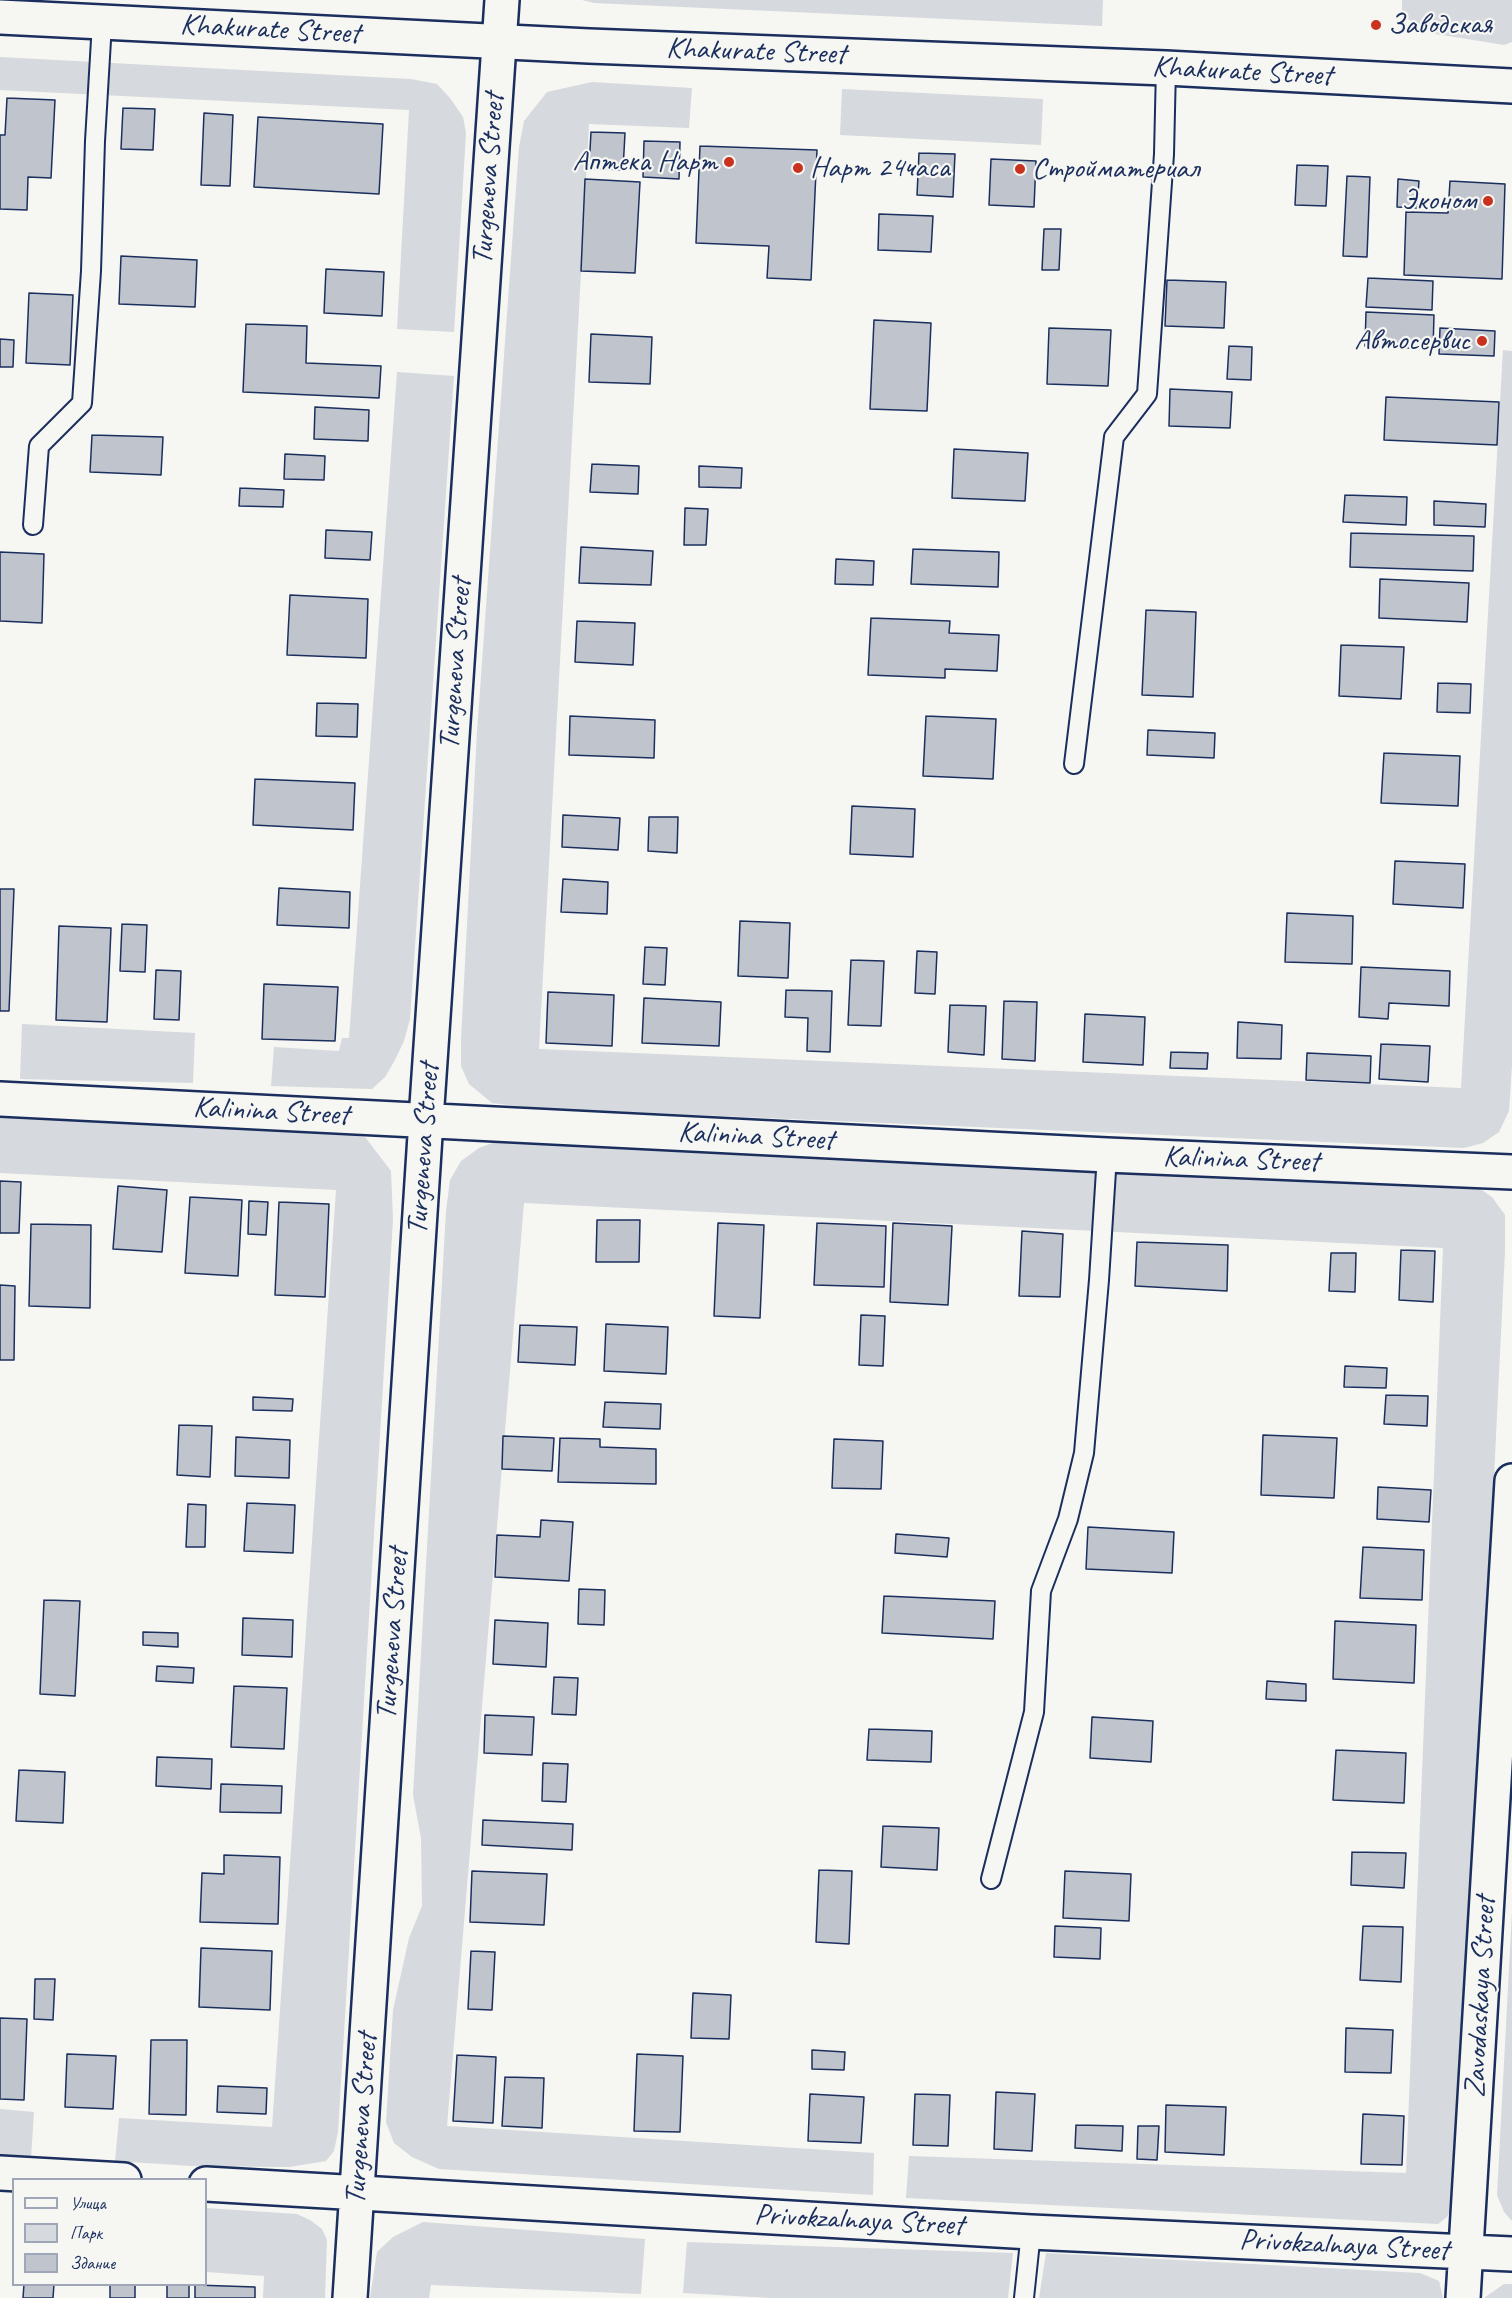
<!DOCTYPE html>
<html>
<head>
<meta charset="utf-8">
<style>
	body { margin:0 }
	#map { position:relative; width:1512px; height:2298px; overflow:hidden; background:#f6f6f2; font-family:Caveat,sans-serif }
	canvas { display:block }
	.legend { position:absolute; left:12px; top:2178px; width:195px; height:108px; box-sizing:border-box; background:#f6f6f2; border:2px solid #9ea6b7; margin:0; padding:8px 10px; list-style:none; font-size:18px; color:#1b2f5e }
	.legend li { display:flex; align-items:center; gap:12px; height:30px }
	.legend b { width:30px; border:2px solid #9ea6b7 }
</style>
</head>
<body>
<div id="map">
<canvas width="1512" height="2298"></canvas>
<ul class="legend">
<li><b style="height:8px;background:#f6f6f2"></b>Улица</li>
<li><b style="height:16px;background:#d6d9dd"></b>Парк</li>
<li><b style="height:16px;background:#c0c4cd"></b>Здание</li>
</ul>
</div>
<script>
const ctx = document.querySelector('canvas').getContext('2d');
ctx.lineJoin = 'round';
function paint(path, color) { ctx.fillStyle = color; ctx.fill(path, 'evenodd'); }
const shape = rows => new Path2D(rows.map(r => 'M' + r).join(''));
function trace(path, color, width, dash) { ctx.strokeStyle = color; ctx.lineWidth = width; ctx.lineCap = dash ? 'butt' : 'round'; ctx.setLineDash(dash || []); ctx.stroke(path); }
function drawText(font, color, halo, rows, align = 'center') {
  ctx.font = font + ' Caveat,sans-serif'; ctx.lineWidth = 4.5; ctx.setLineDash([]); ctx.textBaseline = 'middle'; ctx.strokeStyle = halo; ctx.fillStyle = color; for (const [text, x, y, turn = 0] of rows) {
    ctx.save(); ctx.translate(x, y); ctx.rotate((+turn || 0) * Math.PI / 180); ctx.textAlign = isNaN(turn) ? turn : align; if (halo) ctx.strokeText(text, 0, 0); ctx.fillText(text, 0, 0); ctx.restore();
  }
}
const green = shape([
	[582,0,1103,0,1102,26,594,3],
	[1402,0,1512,0,1512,42,1504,45,1436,34,1402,16],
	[0,57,411,79,437,84,450,98,463,117,466,133,454,332,397,329,409,110,0,90],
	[592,82,692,88,689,128,589,124,539,1049,1461,1088,1503,350,1512,351,1512,1065,1509,1111,1499,1132,1483,1143,1464,1148,535,1108,492,1103,469,1084,461,1066,461,1040,477,732,519,147,524,121,547,92],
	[842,89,1043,99,1041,145,840,135],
	[397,372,454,376,410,1019,404,1041,395,1060,385,1077,372,1089,271,1086,274,1047,339,1051,342,1038,349,1038],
	[22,1024,195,1033,193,1083,20,1079],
	[0,1116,340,1134,365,1137,391,1171,393,1219,338,2132,334,2151,326,2161,289,2167,191,2166,115,2161,119,2118,272,2127,336,1190,0,1173],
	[495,1142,1476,1186,1492,1197,1505,1215,1505,1251,1460,2175,1455,2201,1447,2217,1438,2224,906,2198,909,2156,1406,2173,1443,1248,524,1203,447,2126,874,2153,873,2195,439,2169,412,2157,394,2143,386,2122,393,2010,409,1938,422,1906,421,1838,413,1795,446,1211,450,1180,461,1161,479,1148],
	[1512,1912,1512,2221,1504,2212,1497,2195],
	[0,2109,34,2112,31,2158,0,2157],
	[206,2208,297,2214,310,2220,322,2229,327,2240,325,2298,263,2298,264,2276,206,2272],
	[423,2222,645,2239,641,2294,431,2285,429,2298,370,2298,377,2252,393,2237],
	[687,2242,1013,2253,1008,2298,771,2298,683,2293],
	[1046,2253,1420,2273,1439,2281,1443,2298,1039,2298],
	[1504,2284,1512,2284,1512,2298,1484,2298]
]);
const building = shape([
	[7,98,55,100,51,178,28,177,27,210,0,209,0,135,5,135,7,98],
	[123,108,155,109,153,150,121,149,123,108],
	[204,113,233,115,230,186,201,185,204,113],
	[258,117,383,124,379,194,254,187,258,117],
	[591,132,625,133,623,170,589,168,591,132],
	[644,141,680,142,679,179,643,177,644,141],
	[700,146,817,150,811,280,767,278,769,246,696,243,700,146],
	[919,153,955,154,953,197,917,195,919,153],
	[991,159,1036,161,1034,207,989,205,991,159],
	[1297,165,1328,166,1326,206,1295,205,1297,165],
	[1347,176,1370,177,1367,257,1343,256,1347,176],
	[585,179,640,182,635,273,581,271,585,179],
	[1398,179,1419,181,1417,208,1397,207,1398,179],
	[1450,181,1505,184,1502,279,1404,275,1406,212,1448,213,1450,181],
	[879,214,933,216,931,252,878,250,879,214],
	[1044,229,1061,229,1059,270,1042,270,1044,229],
	[121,256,197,260,195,307,119,304,121,256],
	[326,269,384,272,382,316,324,313,326,269],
	[1368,278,1433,281,1432,310,1366,307,1368,278],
	[1167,280,1226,282,1224,328,1165,326,1167,280],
	[29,293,73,295,70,365,26,363,29,293],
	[1366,312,1434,315,1433,349,1365,346,1366,312],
	[874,320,931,323,927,411,870,409,874,320],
	[246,324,307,326,306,363,381,366,379,398,243,392,246,324],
	[1049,328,1111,330,1108,386,1047,384,1049,328],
	[1440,328,1495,331,1494,356,1439,354,1440,328],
	[591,334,652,337,650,384,589,382,591,334],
	[0,339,14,340,13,367,0,367,0,339],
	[1229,346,1252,347,1251,380,1227,379,1229,346],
	[1170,389,1232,392,1230,428,1169,426,1170,389],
	[1386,397,1499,402,1497,445,1384,440,1386,397],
	[315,407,369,410,368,441,314,439,315,407],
	[92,435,163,437,161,475,90,472,92,435],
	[954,449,1028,453,1025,501,952,498,954,449],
	[285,454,325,456,324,480,284,479,285,454],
	[592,464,639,466,638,494,590,492,592,464],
	[699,466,742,468,741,488,699,487,699,466],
	[240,488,284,490,283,507,239,506,240,488],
	[1345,495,1407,497,1406,525,1343,522,1345,495],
	[1434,501,1486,504,1485,527,1434,525,1434,501],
	[685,508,708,509,706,545,684,545,685,508],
	[326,530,372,532,370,560,325,558,326,530],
	[1351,533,1474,536,1473,571,1350,567,1351,533],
	[581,547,653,551,651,585,579,583,581,547],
	[913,549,999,552,998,587,911,584,913,549],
	[0,552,44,554,42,623,0,621,0,552],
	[836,559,874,561,873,585,835,584,836,559],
	[1380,579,1469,583,1467,622,1379,618,1380,579],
	[290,595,368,599,366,658,287,655,290,595],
	[1146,610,1196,612,1193,697,1142,695,1146,610],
	[871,618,950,621,949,633,999,635,997,671,945,669,945,678,868,675,871,618],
	[577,621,635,623,633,665,575,662,577,621],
	[1341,645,1404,647,1401,699,1339,696,1341,645],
	[1438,683,1471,684,1470,713,1437,712,1438,683],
	[317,703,358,704,357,737,316,736,317,703],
	[570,716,655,720,654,758,569,755,570,716],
	[926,716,996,719,993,779,923,776,926,716],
	[1148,730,1215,733,1214,758,1147,755,1148,730],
	[1384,753,1460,756,1458,806,1381,803,1384,753],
	[255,779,355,783,353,830,253,825,255,779],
	[852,806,915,809,913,857,850,854,852,806],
	[563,815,620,818,618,850,562,847,563,815],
	[649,817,678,817,677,853,648,851,649,817],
	[1395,861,1465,864,1463,908,1393,904,1395,861],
	[563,879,608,882,607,914,561,912,563,879],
	[279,888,350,892,349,928,277,925,279,888],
	[0,889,14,889,9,1011,0,1011,0,889],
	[1287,913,1353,916,1352,964,1285,962,1287,913],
	[740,921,790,923,788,978,738,976,740,921],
	[122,924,147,925,145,972,120,971,122,924],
	[59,926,111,928,107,1022,56,1020,59,926],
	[645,947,667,948,665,985,643,984,645,947],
	[917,951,937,952,935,994,915,993,917,951],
	[851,960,884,961,881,1026,848,1025,851,960],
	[1361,967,1450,971,1449,1006,1389,1003,1388,1019,1359,1017,1361,967],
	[156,970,181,971,179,1020,154,1019,156,970],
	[264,984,338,987,335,1041,262,1039,264,984],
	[786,990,832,991,830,1052,807,1051,808,1018,785,1017,786,990],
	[548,992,614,995,612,1046,546,1043,548,992],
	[644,998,721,1002,719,1046,642,1043,644,998],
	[1004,1001,1037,1002,1035,1061,1002,1059,1004,1001],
	[950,1005,986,1006,984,1055,948,1052,950,1005],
	[1085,1014,1145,1017,1143,1065,1083,1062,1085,1014],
	[1238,1022,1282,1025,1281,1059,1237,1058,1238,1022],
	[1381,1044,1430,1046,1428,1082,1379,1079,1381,1044],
	[1171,1052,1208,1053,1207,1069,1170,1068,1171,1052],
	[1307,1053,1371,1056,1370,1083,1306,1080,1307,1053],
	[0,1181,21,1182,19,1233,0,1233,0,1181],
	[118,1186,167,1190,162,1252,113,1249,118,1186],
	[190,1197,242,1200,238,1276,185,1273,190,1197],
	[249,1201,268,1202,266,1235,248,1234,249,1201],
	[279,1202,329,1204,325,1297,275,1295,279,1202],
	[597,1220,640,1220,639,1262,596,1262,597,1220],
	[718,1223,764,1225,760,1318,714,1316,718,1223],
	[817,1223,886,1226,884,1287,814,1285,817,1223],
	[893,1223,952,1226,948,1305,890,1302,893,1223],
	[31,1224,91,1225,90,1308,29,1306,31,1224],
	[1022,1231,1063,1234,1060,1297,1019,1296,1022,1231],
	[1137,1242,1228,1245,1227,1291,1135,1286,1137,1242],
	[1401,1250,1435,1251,1433,1302,1399,1300,1401,1250],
	[1331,1253,1356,1253,1355,1292,1329,1291,1331,1253],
	[0,1285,15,1286,14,1360,0,1360,0,1285],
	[861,1315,885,1316,883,1366,859,1365,861,1315],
	[606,1324,668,1327,666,1374,604,1371,606,1324],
	[520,1325,577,1327,575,1365,518,1362,520,1325],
	[1345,1366,1387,1368,1386,1388,1344,1387,1345,1366],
	[1386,1395,1428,1396,1427,1426,1384,1424,1386,1395],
	[253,1397,293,1399,292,1411,253,1410,253,1397],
	[605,1402,661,1404,660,1429,603,1427,605,1402],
	[179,1425,212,1426,210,1477,177,1475,179,1425],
	[1263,1435,1337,1438,1334,1498,1261,1495,1263,1435],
	[503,1436,554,1438,552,1471,502,1469,503,1436],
	[236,1437,290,1440,289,1478,235,1476,236,1437],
	[560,1438,600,1439,600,1447,656,1449,656,1484,558,1482,560,1438],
	[834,1439,883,1441,881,1489,832,1488,834,1439],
	[1378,1487,1431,1490,1429,1522,1377,1519,1378,1487],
	[247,1503,295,1505,293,1553,244,1551,247,1503],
	[188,1504,206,1505,205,1547,186,1547,188,1504],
	[541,1520,573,1522,569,1581,495,1577,497,1535,540,1537,541,1520],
	[1088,1527,1174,1532,1172,1573,1086,1569,1088,1527],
	[896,1534,949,1538,947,1557,895,1553,896,1534],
	[1363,1547,1424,1550,1422,1600,1360,1598,1363,1547],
	[579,1589,605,1590,604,1625,578,1624,579,1589],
	[884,1596,995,1601,993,1639,882,1633,884,1596],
	[44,1600,80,1601,75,1696,40,1694,44,1600],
	[243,1618,293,1620,292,1657,242,1655,243,1618],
	[495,1620,548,1623,546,1667,493,1664,495,1620],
	[1335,1621,1416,1625,1414,1683,1333,1679,1335,1621],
	[143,1632,178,1633,178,1647,143,1645,143,1632],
	[157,1666,194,1668,193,1683,156,1681,157,1666],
	[554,1677,578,1678,576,1715,552,1714,554,1677],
	[1267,1681,1306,1684,1306,1701,1266,1699,1267,1681],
	[234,1686,287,1688,284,1749,231,1747,234,1686],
	[485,1715,534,1717,532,1755,484,1753,485,1715],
	[1092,1717,1153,1721,1151,1762,1090,1758,1092,1717],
	[869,1729,932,1731,931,1762,867,1760,869,1729],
	[1336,1750,1406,1753,1404,1803,1333,1800,1336,1750],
	[157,1757,212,1759,211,1789,156,1786,157,1757],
	[543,1763,568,1764,566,1802,542,1801,543,1763],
	[19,1770,65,1772,63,1823,16,1821,19,1770],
	[221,1784,282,1786,281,1813,220,1812,221,1784],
	[483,1820,573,1824,572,1850,482,1845,483,1820],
	[883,1826,939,1828,937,1870,881,1867,883,1826],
	[1352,1852,1406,1853,1404,1888,1351,1885,1352,1852],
	[224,1855,280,1857,278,1924,200,1922,202,1873,224,1874,224,1855],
	[819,1870,852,1871,849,1944,816,1942,819,1870],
	[472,1871,547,1874,544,1925,470,1922,472,1871],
	[1065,1871,1131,1874,1129,1921,1063,1918,1065,1871],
	[1055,1926,1101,1928,1100,1959,1054,1957,1055,1926],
	[1363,1926,1403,1927,1401,1982,1360,1980,1363,1926],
	[201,1948,272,1951,270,2010,199,2007,201,1948],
	[471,1951,495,1952,492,2010,468,2009,471,1951],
	[35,1979,55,1979,53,2020,34,2019,35,1979],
	[693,1993,731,1995,729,2039,691,2038,693,1993],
	[0,2018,27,2019,24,2100,0,2099,0,2018],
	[1346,2028,1393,2030,1391,2073,1345,2072,1346,2028],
	[151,2040,187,2040,186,2115,149,2114,151,2040],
	[812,2050,845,2052,844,2070,812,2069,812,2050],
	[67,2054,116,2056,113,2109,65,2107,67,2054],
	[637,2054,683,2056,680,2132,634,2131,637,2054],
	[457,2055,496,2057,493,2123,453,2121,457,2055],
	[505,2077,544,2078,542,2128,502,2126,505,2077],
	[218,2086,267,2088,266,2114,217,2112,218,2086],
	[996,2092,1035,2094,1032,2151,994,2149,996,2092],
	[810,2094,864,2097,861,2143,808,2141,810,2094],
	[915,2094,950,2095,948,2146,913,2145,915,2094],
	[1166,2105,1226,2107,1224,2155,1165,2152,1166,2105],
	[1363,2114,1404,2116,1402,2165,1361,2164,1363,2114],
	[1076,2125,1123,2126,1122,2151,1075,2148,1076,2125],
	[1138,2126,1159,2126,1157,2160,1137,2159,1138,2126],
	[24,2284,54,2284,53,2298,23,2298,24,2284],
	[110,2284,135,2284,135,2298,110,2298,110,2284],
	[167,2284,189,2284,189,2298,167,2298,167,2284],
	[195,2285,255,2287,255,2298,195,2298,195,2285]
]);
const lane = shape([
	[33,525,39,446,82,403,91,271,95,141,102,23],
	[1074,764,1114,437,1147,394,1164,154,1166,68],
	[991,1879,1034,1712,1041,1591,1068,1519,1084,1453,1099,1280,1107,1155],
	[1024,2298,1031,2232]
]);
const street = shape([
	[0,1099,1107,1155,1512,1172],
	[0,2173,124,2180],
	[206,2184,1031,2232,1512,2254],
	[350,2298,426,1120,502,0],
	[1463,2298,1512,1481]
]);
const primary = shape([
	[0,17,589,46,1166,68,1512,86]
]);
const markers = [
	[1376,25,6,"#c8321e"],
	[729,162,6,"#c8321e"],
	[798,168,6,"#c8321e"],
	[1020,169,6,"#c8321e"],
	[1488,201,6,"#c8321e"],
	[1482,341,6,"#c8321e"]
];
const poiNames = [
	["Заводская",1388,25],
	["Аптека Нарт",717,162,"right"],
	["Нарт 24часа",810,168],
	["Стройматериал",1032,169],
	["Эконом",1476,201,"right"],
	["Автосервис",1470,341,"right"]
];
const streetNames = [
	["Khakurate Street",270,30,3],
	["Khakurate Street",756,52,2],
	["Khakurate Street",1242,72,3],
	["Turgeneva Street",489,179,-86],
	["Turgeneva Street",456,664,-86],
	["Kalinina Street",271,1112,3],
	["Kalinina Street",756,1137,3],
	["Turgeneva Street",424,1149,-86],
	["Kalinina Street",1241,1160,2],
	["Turgeneva Street",393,1634,-86],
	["Zavodaskaya Street",1481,1997,-87],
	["Turgeneva Street",362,2119,-86],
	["Privokzalnaya Street",859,2221,3],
	["Privokzalnaya Street",1344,2246,3]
];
paint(green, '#d6d9dd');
paint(building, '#c0c4cd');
trace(building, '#1b2f5e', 1.5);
trace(lane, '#1b2f5e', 22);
trace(street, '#1b2f5e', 38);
trace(primary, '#1b2f5e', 38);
trace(lane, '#f6f6f2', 18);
trace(street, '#f6f6f2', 33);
trace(primary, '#f6f6f2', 33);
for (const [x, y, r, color] of markers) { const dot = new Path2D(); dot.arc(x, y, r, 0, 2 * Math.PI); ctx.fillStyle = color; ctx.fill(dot); trace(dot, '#f6f6f2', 2); }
drawText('30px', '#1b2f5e', '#f6f6f2', poiNames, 'left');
drawText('30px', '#1b2f5e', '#f6f6f2', streetNames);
</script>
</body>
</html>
